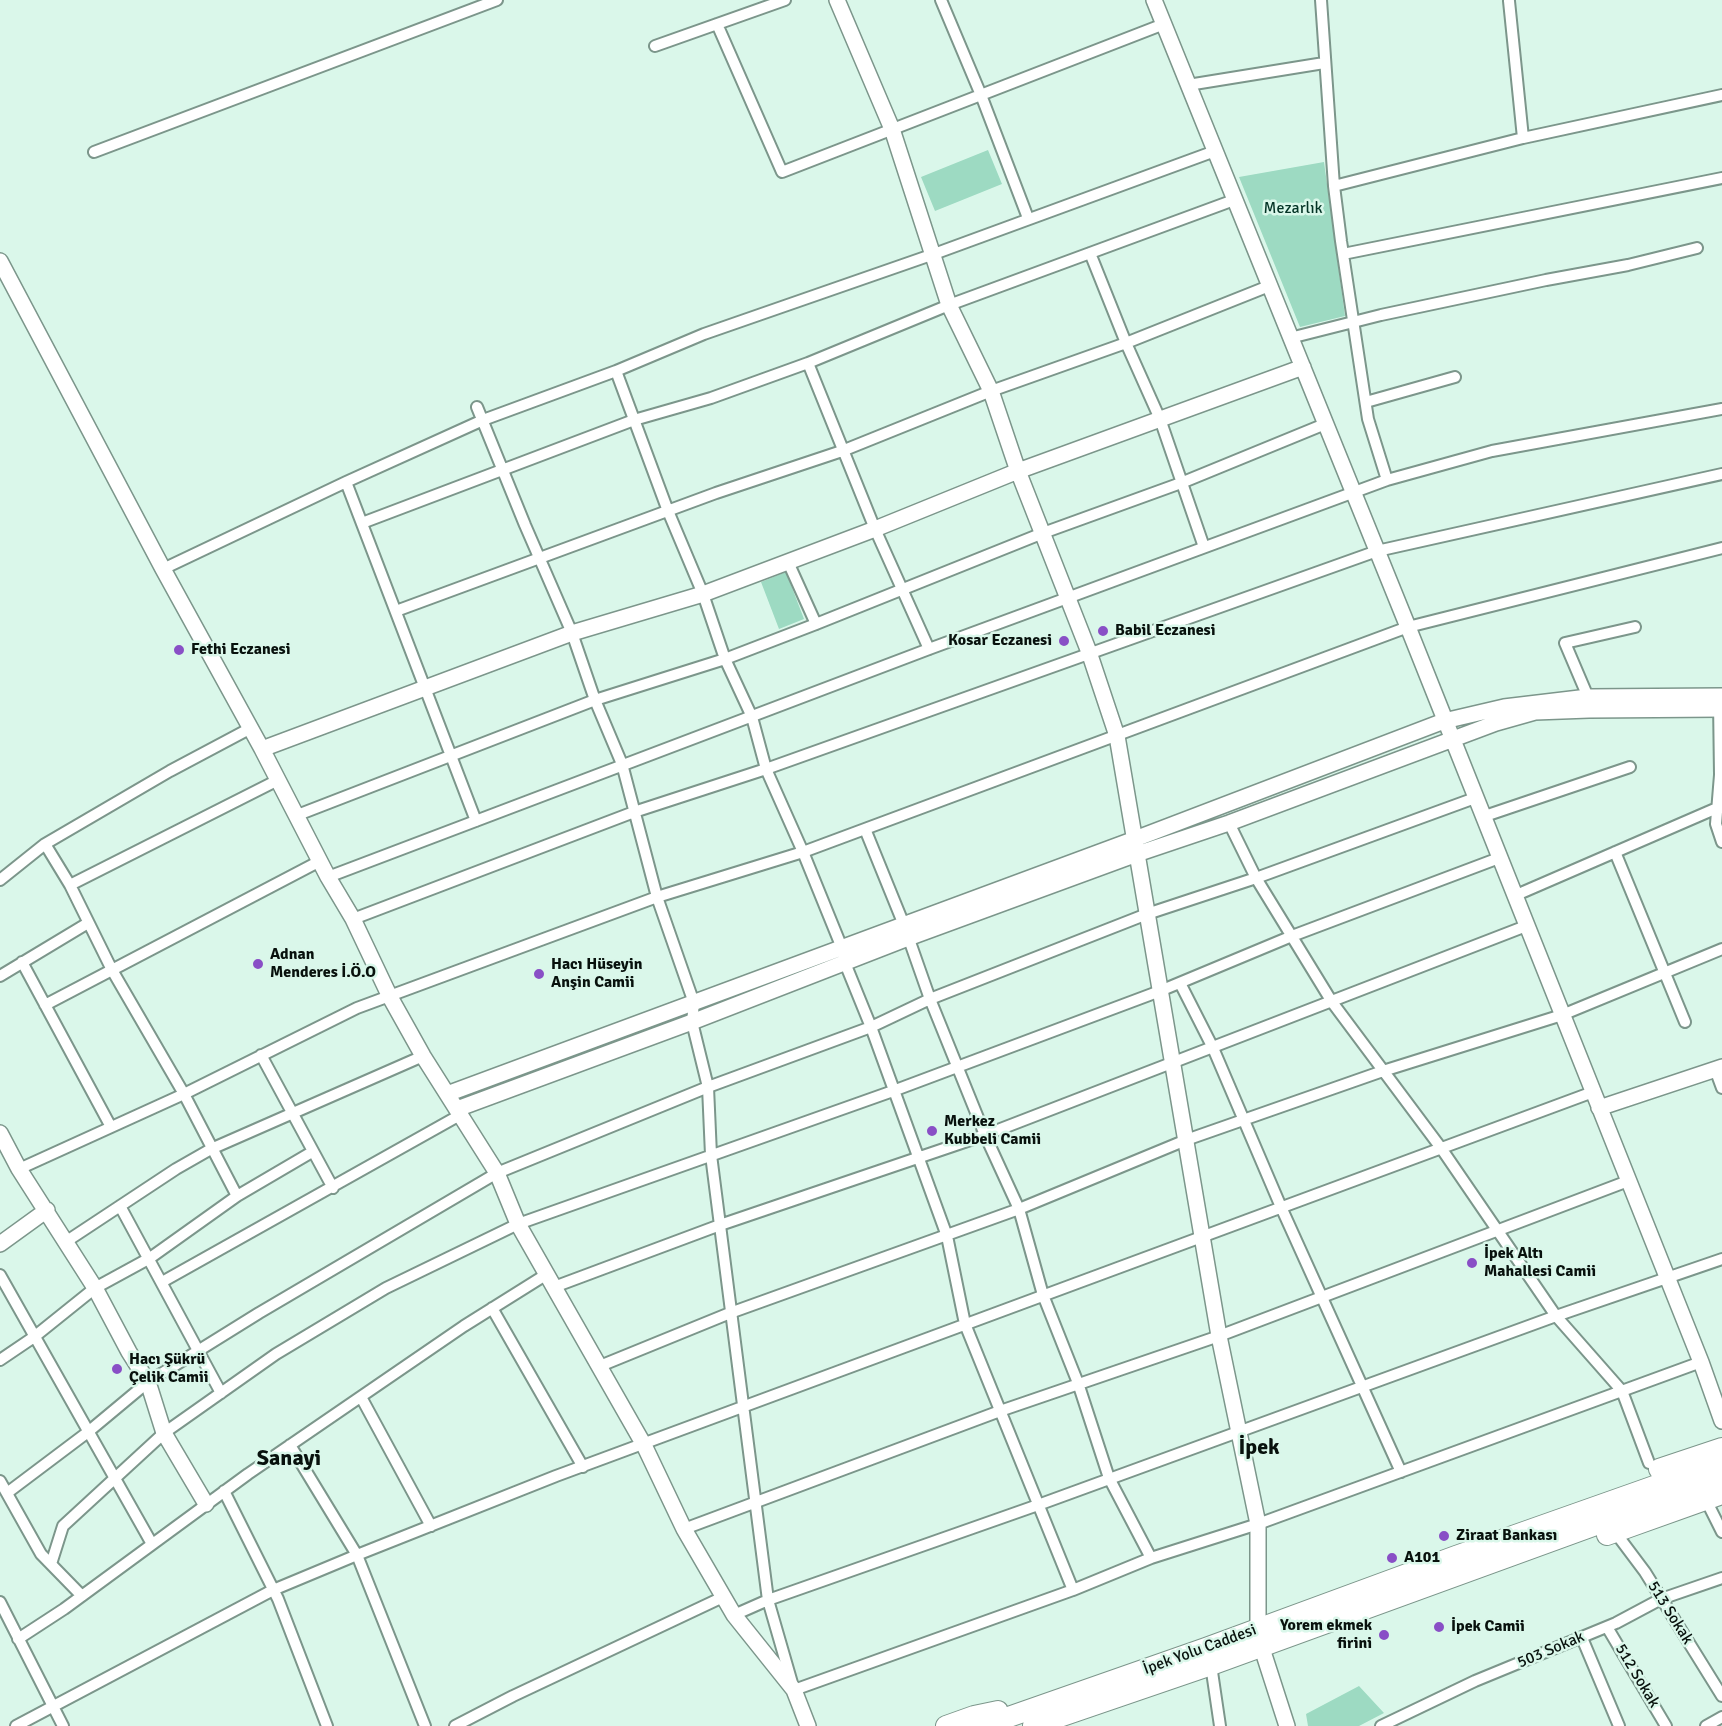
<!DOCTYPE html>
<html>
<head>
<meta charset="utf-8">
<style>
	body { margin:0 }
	canvas { display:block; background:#daf7ea }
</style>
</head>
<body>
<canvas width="1722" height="1726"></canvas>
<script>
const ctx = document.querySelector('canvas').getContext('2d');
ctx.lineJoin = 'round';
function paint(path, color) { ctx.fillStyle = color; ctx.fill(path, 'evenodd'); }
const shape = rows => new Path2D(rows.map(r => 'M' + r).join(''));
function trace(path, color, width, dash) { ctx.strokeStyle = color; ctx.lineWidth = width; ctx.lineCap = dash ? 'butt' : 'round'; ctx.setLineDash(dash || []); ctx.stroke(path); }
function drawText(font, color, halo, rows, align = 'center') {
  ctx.font = font + ' Signika,sans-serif'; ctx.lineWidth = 5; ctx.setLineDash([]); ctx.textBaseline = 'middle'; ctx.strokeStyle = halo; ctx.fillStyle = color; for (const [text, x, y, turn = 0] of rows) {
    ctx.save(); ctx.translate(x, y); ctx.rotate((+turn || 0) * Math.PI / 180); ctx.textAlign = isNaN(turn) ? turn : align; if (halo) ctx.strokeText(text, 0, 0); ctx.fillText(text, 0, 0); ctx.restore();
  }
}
const green = shape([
	[988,150,1002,184,935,211,921,177],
	[1324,162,1345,316,1300,327,1239,177],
	[786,572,804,619,779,629,761,582],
	[1359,1686,1384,1713,1359,1726,1308,1726,1306,1714]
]);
const street = shape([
	[941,0,981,95,1028,218],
	[1321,0,1334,186,1341,241,1368,419,1387,480],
	[1509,1,1523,138],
	[717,24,782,172,1164,24],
	[655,46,785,0],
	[1188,85,1324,63],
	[94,152,497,0],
	[1334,186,1523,138,1722,95],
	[1090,253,1126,343,1160,419,1204,547],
	[1343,254,1722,178],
	[1290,338,1381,315,1546,280,1628,265,1697,248],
	[808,363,875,529,929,649],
	[616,371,668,511,703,594,725,659,752,717,766,769,803,852,842,948,845,963,871,1027,947,1236,965,1324,1073,1590],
	[1366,402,1455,377],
	[477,407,525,525,572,633,595,700,622,764,657,897,694,1003,692,1022,708,1087,711,1155,768,1600,794,1690,1073,1590,1151,1558,1258,1524,1701,1362],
	[346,482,476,821],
	[362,523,634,420,711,398,808,363,949,305,1234,200],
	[788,562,816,624],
	[163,569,346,482,483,420,616,371,704,334,934,254,1215,151],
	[396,611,716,493,842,451,991,391,1126,343,1269,286],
	[1588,697,1565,643,1635,627],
	[1719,702,1720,775,1716,824,1722,842],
	[295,816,595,700,725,659,816,624,1043,533,1181,483,1325,424],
	[1482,817,1630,767],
	[1229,823,1256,878,1332,1002,1441,1148,1556,1316,1622,1391,1649,1463],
	[865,829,904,925,930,999,985,1135,1019,1209,1043,1295,1078,1383,1109,1478,1151,1558],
	[45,844,70,885,112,970,184,1094,237,1196],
	[1615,852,1685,1022],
	[328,877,929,649,1387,480,1492,451,1722,409],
	[0,880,45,844,170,771,249,729],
	[70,885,276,781],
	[1514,896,1717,808,1722,808],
	[353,919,634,812,766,769,1377,551,1722,474],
	[22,962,111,1127],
	[0,976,88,923],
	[1180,983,1213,1048,1281,1207,1401,1472],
	[45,1005,320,861],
	[261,1055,333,1188],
	[1715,1069,1722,1088],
	[19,1169,184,1094,357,1008,657,897,803,852,1408,627,1722,548],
	[120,1206,221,1393],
	[67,1241,176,1169,211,1149,423,1056],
	[0,1275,152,1544],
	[162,1282,460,1115],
	[554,1287,720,1225,985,1135,1526,926],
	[492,1308,583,1467],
	[0,1360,34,1337,95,1288,150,1258,237,1196,312,1152],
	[600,1366,730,1313,1019,1209,1186,1140,1383,1071,1562,1015,1722,949],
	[361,1397,431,1526],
	[290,1445,357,1555,425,1726],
	[0,1481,41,1554,82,1596],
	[224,1491,278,1599,327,1726],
	[7,1493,88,1432,148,1382,259,1313,497,1173,708,1087,871,1027,930,999,1147,914,1256,878,1475,798],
	[1706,1500,1722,1532],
	[684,1529,1000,1411,1219,1336,1628,1181],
	[1615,1532,1645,1572,1722,1696],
	[51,1564,63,1526,164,1433,276,1354,386,1288,518,1224,893,1091,1160,991,1292,936,1499,858],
	[0,1602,63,1726],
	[734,1615,768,1600,1038,1505,1556,1316,1722,1259],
	[1607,1627,1666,1726],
	[1582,1638,1619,1726],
	[18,1639,64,1609,248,1474,464,1326,547,1274],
	[1211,1665,1220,1726],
	[16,1726,273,1590,357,1555,556,1476,1593,1092],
	[455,1726,513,1696,723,1597],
	[1381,1726,1475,1681,1616,1623,1661,1599,1722,1578],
	[1706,1726,1722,1717]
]);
const secondary = shape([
	[837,0,892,129,949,305,991,391,1018,471,1089,652,1117,736,1219,1336,1258,1524,1258,1636,1287,1726],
	[1154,0,1408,627,1701,1362,1722,1421],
	[0,261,163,569,262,749,328,877,353,919,390,997,423,1056,497,1173,518,1224,644,1445,684,1529,734,1615,794,1690,808,1726],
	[262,749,572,633,703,594,875,529,1018,471,1303,367],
	[447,1094,1135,839,1444,721,1504,707,1588,697,1722,696],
	[1599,1108,1722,1067],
	[457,1109,692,1022,908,938,1137,854,1229,823,1496,723,1535,712,1589,710,1722,709],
	[0,1133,19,1169,95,1288,129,1352,148,1382,164,1433,206,1504],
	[0,1244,47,1210]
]);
const highway = shape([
	[1659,1469,1722,1448],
	[1607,1535,1722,1494],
	[946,1726,974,1716,998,1711],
	[983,1726,1206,1648,1456,1556,1722,1462],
	[1033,1726,1211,1665,1722,1479]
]);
const markers = [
	[1103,631,6,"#894fc6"],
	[1064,641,6,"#894fc6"],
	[179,650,6,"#894fc6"],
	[258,964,6,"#894fc6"],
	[539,974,6,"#894fc6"],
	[932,1131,6,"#894fc6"],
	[1472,1263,6,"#894fc6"],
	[117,1369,6,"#894fc6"],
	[1444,1536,6,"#894fc6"],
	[1392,1558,6,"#894fc6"],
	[1439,1627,6,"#894fc6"],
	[1384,1635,6,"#894fc6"]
];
const parkNames = [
	["Mezarlık",1293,209]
];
const poiNames = [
	["Babil Eczanesi",1115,631],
	["Kosar Eczanesi",1052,641,"right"],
	["Fethi Eczanesi",191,650],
	["Adnan",270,955],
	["Menderes İ.Ö.O",270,973],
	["Hacı Hüseyin",551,965],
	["Anşin Camii",551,983],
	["Merkez",944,1122],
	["Kubbeli Camii",944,1140],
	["İpek Altı",1484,1254],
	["Mahallesi Camii",1484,1272],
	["Hacı Şükrü",129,1360],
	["Çelik Camii",129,1378],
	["Ziraat Bankası",1456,1536],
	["A101",1404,1558],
	["Yorem ekmek",1372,1626,"right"],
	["firini",1372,1644,"right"],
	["İpek Camii",1451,1627]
];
const streetNames = [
	["513 Sokak",1670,1613,58],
	["İpek Yolu Caddesi",1200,1650,-20],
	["503 Sokak",1551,1650,-23],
	["512 Sokak",1637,1676,59]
];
const districtNames = [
	["İpek",1259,1448],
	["Sanayi",289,1459]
];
paint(green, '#9ddac2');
trace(street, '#7c968b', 14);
trace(secondary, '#7c968b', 18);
trace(highway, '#7c968b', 22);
trace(street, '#fff', 10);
trace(secondary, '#fff', 15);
trace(highway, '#fff', 20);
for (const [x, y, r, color] of markers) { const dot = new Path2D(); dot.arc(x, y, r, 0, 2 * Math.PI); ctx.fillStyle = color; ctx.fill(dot); trace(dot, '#daf7ea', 2); }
drawText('16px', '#043426', '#daf7ea', parkNames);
drawText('bold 16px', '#08110d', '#daf7ea', poiNames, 'left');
drawText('16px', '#08110d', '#daf7ea', streetNames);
drawText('bold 22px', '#08110d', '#daf7ea', districtNames);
</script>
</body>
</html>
